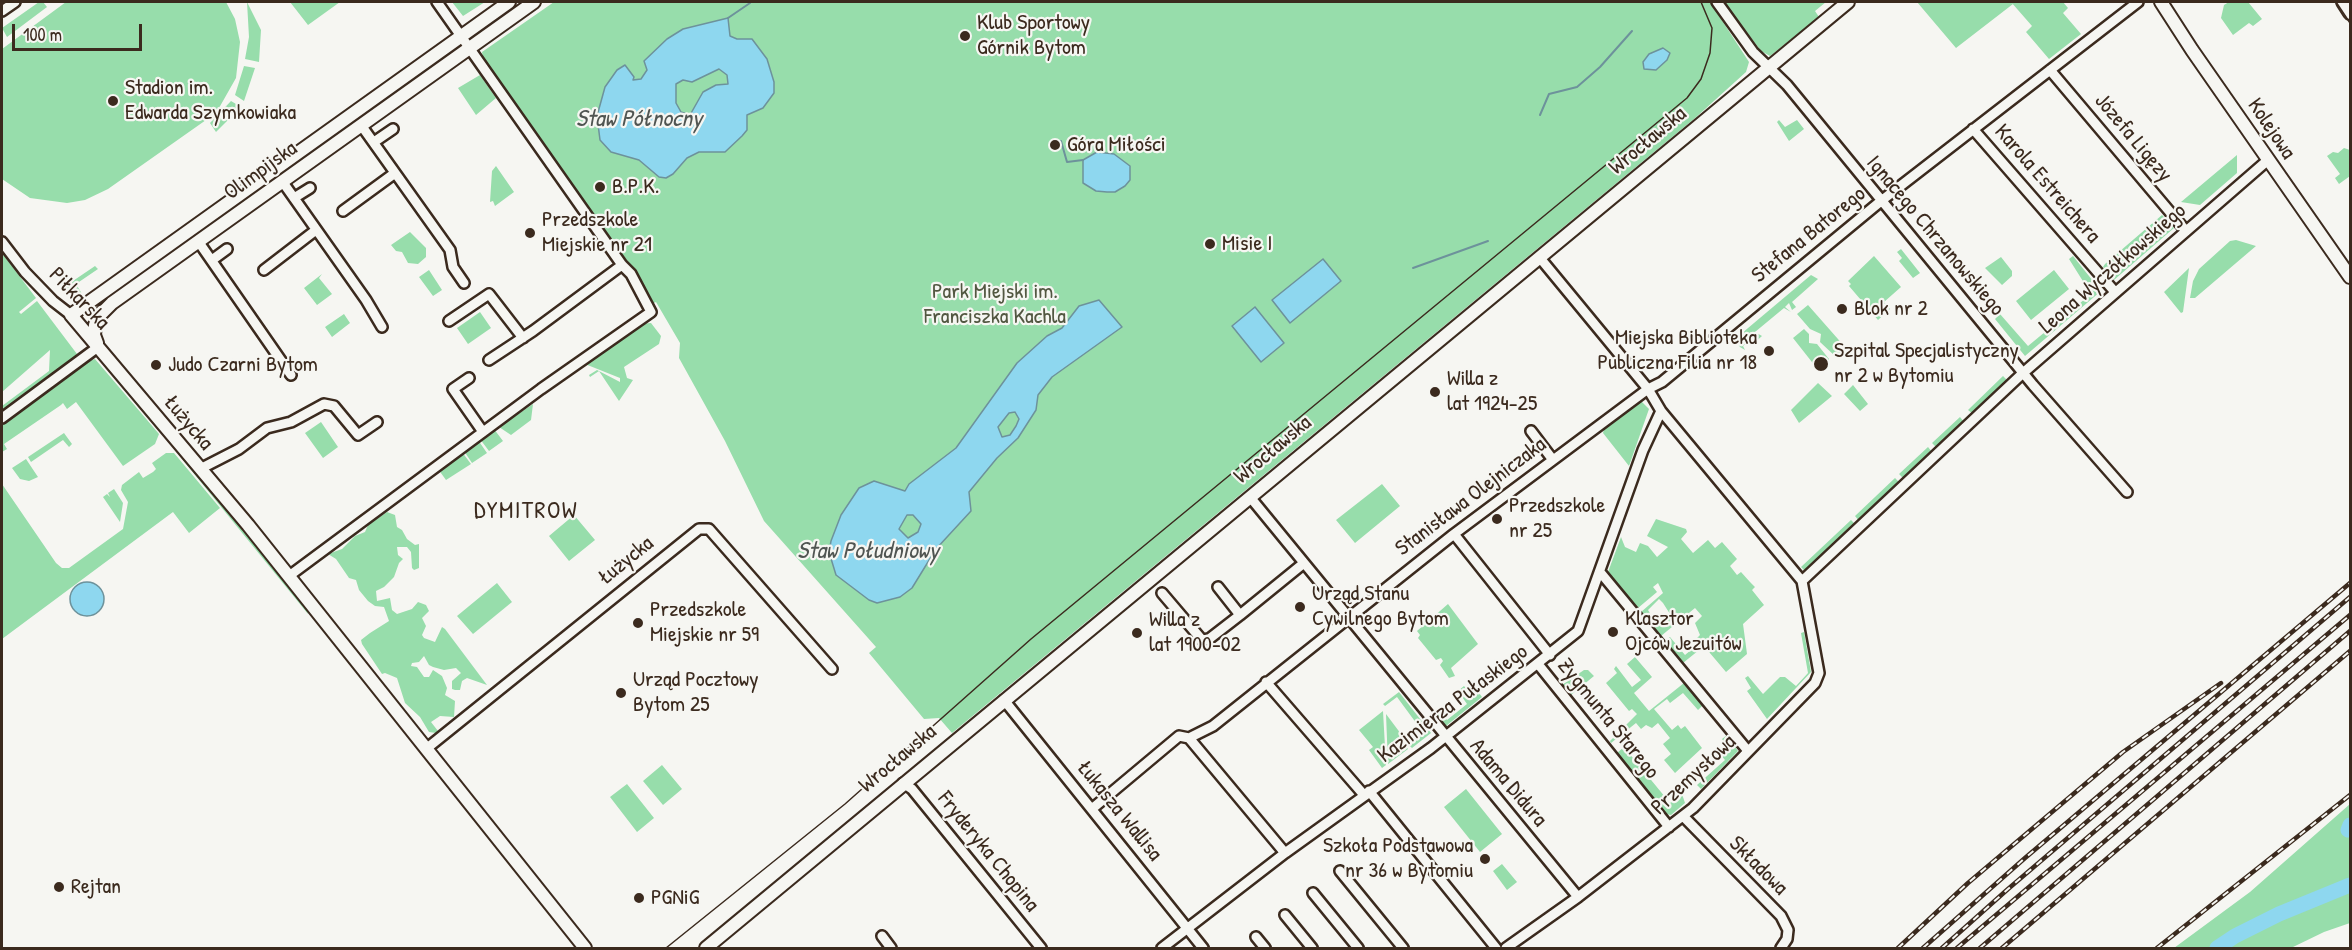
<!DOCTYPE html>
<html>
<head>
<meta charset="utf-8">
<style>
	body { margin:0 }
	#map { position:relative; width:2352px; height:950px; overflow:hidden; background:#f6f6f2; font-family:"Patrick Hand",sans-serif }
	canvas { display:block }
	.frame { position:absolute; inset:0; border:3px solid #3b2a1e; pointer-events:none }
	.scale { position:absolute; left:12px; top:24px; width:130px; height:27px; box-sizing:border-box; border:3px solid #3b2a1e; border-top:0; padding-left:8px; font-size:18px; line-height:21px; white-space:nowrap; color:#3b2a1e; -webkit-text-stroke:4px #f6f6f2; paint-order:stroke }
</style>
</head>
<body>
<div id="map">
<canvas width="2352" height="950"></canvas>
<div class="frame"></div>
<div class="scale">100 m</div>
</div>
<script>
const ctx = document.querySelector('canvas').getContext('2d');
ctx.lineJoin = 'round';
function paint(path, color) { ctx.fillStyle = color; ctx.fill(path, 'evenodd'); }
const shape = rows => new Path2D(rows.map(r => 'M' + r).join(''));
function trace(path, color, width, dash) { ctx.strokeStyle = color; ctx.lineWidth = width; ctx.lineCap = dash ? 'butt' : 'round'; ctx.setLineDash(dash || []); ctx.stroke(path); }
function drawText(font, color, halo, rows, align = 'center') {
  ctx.font = font + ' "Patrick Hand",sans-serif'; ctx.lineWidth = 4.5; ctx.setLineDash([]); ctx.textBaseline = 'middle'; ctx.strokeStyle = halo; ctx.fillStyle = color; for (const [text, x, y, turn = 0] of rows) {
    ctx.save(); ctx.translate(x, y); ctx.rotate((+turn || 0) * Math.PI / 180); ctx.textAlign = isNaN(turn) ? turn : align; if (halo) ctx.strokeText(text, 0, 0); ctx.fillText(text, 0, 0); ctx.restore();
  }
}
const green = shape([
	[39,2,43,2,47,7,7,37,2,28],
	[66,2,226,2,235,19,240,42,236,78,219,108,206,120,108,189,85,200,67,203,30,198,2,179,2,49],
	[247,2,261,30,259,62,245,59,249,37],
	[290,2,340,2,308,25],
	[452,2,485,2,463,16],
	[554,2,1710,2,1749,62,1746,72,1694,119,952,733,939,718,924,719,869,653,876,647,764,521,725,441,679,358,680,343,656,302,652,304,635,272,483,58,482,52],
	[1724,2,1826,2,1815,11,1819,17,1770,56,1761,51],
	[1917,2,2010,2,2013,4,1956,48],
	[2011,2,2063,2,2068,8,2063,13,2081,34,2049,59,2026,32,2032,26],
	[2229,2,2248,2,2262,19,2253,26,2249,23,2233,35,2221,18,2224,5],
	[457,45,460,48,375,109,373,107],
	[244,66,255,68,244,101,235,95],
	[480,75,496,98,476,115,458,88],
	[231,101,241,107,216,132,210,123],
	[1779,120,1785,127,1797,120,1804,129,1789,141,1777,122],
	[345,124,348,130,228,213,226,212],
	[2344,148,2350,150,2350,176,2339,184,2335,178,2340,174,2327,156,2333,152,2338,153],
	[2237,155,2237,173,2200,205,2181,202],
	[496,166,514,192,495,206,493,201,490,202,492,171],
	[2162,215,2174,228,2114,280,2103,267,2105,264],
	[410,232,426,248,426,257,418,264,408,263,402,252,396,251,391,245],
	[2236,240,2256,246,2195,298,2190,298,2193,281,2199,269,2230,241],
	[1901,249,1920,273,1913,278,1899,261,1902,258,1897,252],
	[2,253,36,298,19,312,21,314,37,301,77,354,69,364,2,412,2,406,49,371,50,350,2,392],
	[1874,256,1901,287,1884,302,1890,309,1878,320,1849,286,1851,284,1848,281],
	[2073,256,2101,291,2025,356,1995,319,2000,314,2028,346,2091,294,2069,259],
	[2001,257,2012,271,2012,276,2002,285,1985,268],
	[95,266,98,269,76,284,85,299,79,304,75,303,59,285,64,282,67,285],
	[2189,268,2183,312,2181,313,2164,292],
	[429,270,442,290,433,296,419,277],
	[2054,270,2069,289,2031,320,2016,301],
	[322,274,319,278,332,294,317,305,304,288],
	[1811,275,1818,279,1792,302,1796,307,1792,310,1789,303,1785,307,1791,312,1784,308,1755,332,1762,336,1753,344,1749,341,1743,346,1745,350,1740,347,1735,339],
	[1808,305,1845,347,1836,357,1820,342,1821,334,1810,329,1797,314],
	[480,312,491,328,468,344,457,328],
	[344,314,350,323,332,337,325,327],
	[651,323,661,336,659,344,624,367,627,378,633,380,619,401,599,371,590,377,589,375,597,370,620,382,620,378,585,364,638,324],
	[1804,329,1809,334,1809,343,1817,344,1829,359,1828,363,1819,371,1793,338],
	[95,359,159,434,155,444,123,466,76,402,67,409,63,403,61,405,4,444,7,449,2,452,2,422,89,361],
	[2003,376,2008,381,1973,414,1968,410],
	[1818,383,1832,396,1799,423,1791,410],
	[1853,385,1868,404,1860,411,1844,394],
	[1641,401,1649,409,1629,466,1603,433,1604,429],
	[533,404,531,420,511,435,499,427],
	[1960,417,1964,422,1937,448,1932,443],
	[321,422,338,447,323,458,305,433],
	[494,429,503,441,489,451,480,439],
	[64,433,72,444,69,447,63,440,31,462,28,457],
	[478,440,487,453,472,463,464,451],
	[1928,447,1932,452,1904,479,1899,474],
	[462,452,471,464,446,480,438,469],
	[166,453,174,453,220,508,189,533,173,512,2,639,2,484,56,563,62,568,69,568,123,529,128,502,121,490,122,485,139,472,143,478,153,472,156,469,152,463],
	[178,454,214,494,307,609,308,614],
	[26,459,38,477,29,481,20,479,12,468],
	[1895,478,1900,483,1859,521,1855,516],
	[1382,484,1400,506,1355,543,1336,520],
	[114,489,123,503,120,522,103,497,107,494,110,497,108,493],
	[387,512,395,515,397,527,402,530,407,539,415,545,419,544,419,568,414,570,412,568,411,552,407,547,397,547,398,555,403,559,399,563,394,577,384,587,376,591,377,601,390,598,392,610,397,614,412,609,418,602,426,605,429,611,422,618,426,626,422,635,424,638,435,642,442,627,445,629,487,685,467,678,462,681,460,690,455,690,452,689,452,681,461,673,456,668,444,670,433,667,429,665,424,656,419,662,412,663,411,666,417,667,424,677,429,677,433,670,442,676,447,688,445,695,455,701,454,717,440,716,431,722,438,731,436,733,429,732,420,717,405,703,397,678,385,673,382,674,362,644,361,640,370,633,389,621,384,607,375,606,368,601,359,590,356,580,349,578,336,559,328,554,342,549,355,536,365,532,368,525],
	[574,515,595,540,569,561,549,536],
	[1656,519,1686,529,1687,532,1681,539,1693,553,1708,540,1715,548,1722,542,1737,559,1730,566,1737,575,1741,572,1750,582,1755,587,1752,590,1764,605,1743,624,1747,654,1726,672,1704,646,1683,663,1665,641,1670,637,1685,655,1699,643,1697,638,1700,635,1695,623,1702,616,1695,608,1661,636,1653,627,1670,614,1663,603,1659,599,1648,610,1653,618,1648,621,1641,612,1663,593,1658,583,1653,587,1657,592,1638,608,1608,572,1621,537,1625,547,1636,552,1640,543,1648,546,1657,557,1668,547,1647,536],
	[1851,520,1856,525,1806,572,1801,567],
	[497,583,512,602,473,634,457,616],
	[1448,604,1478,644,1451,668,1455,676,1449,678,1440,665,1443,661,1441,658,1436,660,1418,638,1420,635,1417,631],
	[1804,632,1811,672,1767,719,1747,691,1751,688,1745,678,1748,676,1763,694,1780,677,1785,677,1796,686,1808,673,1801,633],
	[1635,657,1652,677,1634,693,1649,711,1684,683,1703,705,1698,710,1683,693,1670,703,1667,699,1654,709,1672,730,1678,725,1681,729,1685,726,1702,748,1675,773,1664,760,1671,754,1663,744,1670,738,1658,723,1652,728,1646,725,1641,729,1636,723,1611,743,1610,741,1637,714,1632,709,1629,711,1606,683,1617,673,1614,669,1616,666,1632,687,1641,680,1627,664],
	[1584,670,1588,670,1594,676,1571,695,1562,685],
	[1464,686,1473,697,1479,693,1482,697,1446,726,1436,713,1440,710,1447,720,1467,704,1458,691],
	[1399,692,1431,733,1412,748,1407,743,1422,731,1397,697,1385,706,1383,704],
	[1383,711,1386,765,1382,768,1369,750,1373,747,1359,730],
	[1386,714,1401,734,1399,737,1408,749,1388,764],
	[1727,735,1738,751,1701,789,1697,785,1725,760,1719,753,1727,746,1722,739],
	[1624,747,1670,803,1682,794,1685,803,1671,815,1666,814,1617,753],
	[662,765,682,789,663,805,643,781],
	[627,784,654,818,637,832,610,797],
	[1466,789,1502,834,1480,852,1444,807],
	[2350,804,2350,923,2324,932,2291,948,2174,948,2250,892],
	[1502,864,1517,882,1507,890,1493,871]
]);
const water = shape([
	[728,18,730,36,737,39,752,39,767,59,774,82,774,93,763,108,747,115,747,130,742,136,725,152,699,152,687,158,673,174,666,178,659,177,639,160,611,152,600,140,597,116,605,87,617,70,625,65,634,77,633,80,641,79,647,70,644,61,667,39,683,29,728,18],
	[719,69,727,75,728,84,716,85,703,92,690,115,681,112,676,103,676,84,683,80,692,82,719,69],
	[1663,48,1670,53,1667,60,1656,70,1644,69,1643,62,1649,54,1663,48],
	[1097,152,1114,154,1130,166,1130,180,1125,186,1115,192,1107,192,1096,191,1083,183,1083,160,1097,152],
	[1323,259,1341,281,1290,323,1272,300,1323,259],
	[1099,300,1122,327,1052,377,1038,395,1036,410,1018,438,997,458,969,492,971,511,936,549,912,588,900,597,877,603,869,600,836,575,829,552,831,541,841,515,859,488,874,481,905,491,909,484,956,448,1017,363,1047,336,1062,328,1079,306,1099,300],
	[1015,412,1019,419,1016,426,1010,435,1002,437,998,427,1009,413,1015,412],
	[907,515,913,515,921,524,918,532,908,538,899,529,907,515],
	[1255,307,1284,343,1261,362,1232,326,1255,307],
	'70 599a17 17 0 1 1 34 0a17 17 0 1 1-34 0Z'
]);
const stream = shape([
	[728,18,750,3],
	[1540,115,1549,94,1577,87,1600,67,1632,31],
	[1061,141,1067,162,1083,160],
	[1413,268,1488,241]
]);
const river = shape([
	[2348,830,2350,825],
	[2217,948,2235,936,2279,914,2350,885]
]);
const street = shape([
	[1717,2,1753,52,1787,85,2033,385,2127,492],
	[2,11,15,2],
	[2050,70,2186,231],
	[361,125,450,250,453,267,464,283],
	[1973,129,2115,292],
	[374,142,393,129],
	[282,181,366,300,382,327],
	[294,198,310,188],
	[343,211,395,173],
	[198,241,291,375],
	[2,242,25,272,53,301,71,315],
	[212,260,227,249],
	[264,270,316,230],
	[449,321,489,294,523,338],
	[489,360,533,331,622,265],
	[469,378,453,389,483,432],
	[2,418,98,347],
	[1531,431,1553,460],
	[200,469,239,449,267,428,291,422,324,404,334,406,358,435,377,422],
	[1250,497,1578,897],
	[1454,534,1550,655],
	[1600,572,1748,751],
	[289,576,541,389,651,312,631,274,622,265,437,2],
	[1802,581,2023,373,2268,160],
	[1218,587,1240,615,1304,563],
	[1162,593,1202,640,1209,639,1240,615],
	[1538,664,1669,827],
	[1266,682,1364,795],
	[1004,700,1203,948],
	[1189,738,1285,853],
	[426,749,699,529,709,529,832,669],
	[903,783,912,789,1041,948],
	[1369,791,1496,948],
	[1093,808,1179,736,1189,738,1213,726,1454,534,1648,389,1662,382,1881,201,2138,2],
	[1683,816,1781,916,1788,930,1787,939,1781,948],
	[1340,871,1403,948],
	[1313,893,1358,948],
	[1285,915,1312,948],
	[882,936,891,948],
	[1256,937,1265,948],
	[1162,948,1285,853,1431,748,1578,631,1643,450,1661,411],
	[1506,948,1578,897,1693,808,1815,683,1819,673,1802,581,1661,411,1648,389,1540,258]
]);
const secondary = shape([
	[509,2,71,315,248,525,585,948],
	[2161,2,2192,50,2350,277],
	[2343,2,2350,13],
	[97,343,94,335,95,325,100,315,112,303,534,2],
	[706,948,1848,2]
]);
const tram = shape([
	[2336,2,2350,23],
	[666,948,845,804,1031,639,1687,98,1701,79,1710,53,1712,28,1701,2]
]);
const rail = shape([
	[1898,948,1968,883,2123,752,2221,683],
	[1923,948,2025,858,2350,583],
	[1942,948,2008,889,2350,597],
	[1957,948,2350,615],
	[1980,948,2350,631],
	[2002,948,2350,651],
	[2157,948,2350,795]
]);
const markers = [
	[965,36,6,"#3b2a1e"],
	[113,101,6,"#3b2a1e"],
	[1055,145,6,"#3b2a1e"],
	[600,187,6,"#3b2a1e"],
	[530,233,6,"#3b2a1e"],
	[1210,244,6,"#3b2a1e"],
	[1842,309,6,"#3b2a1e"],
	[1769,351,6,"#3b2a1e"],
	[1821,364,8,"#3b2a1e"],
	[156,365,6,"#3b2a1e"],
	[1435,392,6,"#3b2a1e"],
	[1497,519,6,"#3b2a1e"],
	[1300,607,6,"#3b2a1e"],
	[638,623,6,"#3b2a1e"],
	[1613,632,6,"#3b2a1e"],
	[1137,633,6,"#3b2a1e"],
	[621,693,6,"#3b2a1e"],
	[1485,859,6,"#3b2a1e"],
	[59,887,6,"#3b2a1e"],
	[639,898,6,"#3b2a1e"]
];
const poiNames = [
	["Klub Sportowy",977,23],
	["Górnik Bytom",977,48],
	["Stadion im.",125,88],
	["Edwarda Szymkowiaka",125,113],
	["Góra Miłości",1067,145],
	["B.P.K.",612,187],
	["Przedszkole",542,220],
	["Miejskie nr 21",542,245],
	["Misie I",1222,244],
	["Blok nr 2",1854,309],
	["Miejska Biblioteka",1757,338,"right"],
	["Publiczna Filia nr 18",1757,363,"right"],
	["Szpital Specjalistyczny",1834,351],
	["nr 2 w Bytomiu",1834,376],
	["Judo Czarni Bytom",168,365],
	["Willa z",1447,379],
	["lat 1924-25",1447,404],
	["Przedszkole",1509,506],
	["nr 25",1509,531],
	["Urząd Stanu",1312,594],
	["Cywilnego Bytom",1312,619],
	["Przedszkole",650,610],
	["Miejskie nr 59",650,635],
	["Klasztor",1625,619],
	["Ojców Jezuitów",1625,644],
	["Willa z",1149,620],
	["lat 1900-02",1149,645],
	["Urząd Pocztowy",633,680],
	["Bytom 25",633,705],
	["Szkoła Podstawowa",1473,846,"right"],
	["nr 36 w Bytomiu",1473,871,"right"],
	["Rejtan",71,887],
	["PGNiG",651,898]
];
const streetNames = [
	["Kolejowa",2271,129,56],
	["Józefa Ligęzy",2133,138,50],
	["Wrocławska",1648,141,-40],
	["Olimpijska",261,171,-36],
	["Karola Estreichera",2047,184,49],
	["Stefana Batorego",1809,235,-39],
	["Ignacego Chrzanowskiego",1935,236,50],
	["Leona Wyczółkowskiego",2113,269,-41],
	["Piłkarska",79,299,46],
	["Łużycka",188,423,50],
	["Wrocławska",1273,450,-40],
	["Stanisława Olejniczaka",1471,497,-37],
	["Łużycka",626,561,-39],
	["Kazimierza Pułaskiego",1453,704,-37],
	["Zygmunta Starego",1608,719,51],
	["Wrocławska",898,759,-40],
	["Przemysłowa",1694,775,-43],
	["Adama Didura",1508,783,50],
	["Łukasza Wallisa",1119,811,51],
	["Fryderyka Chopina",988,852,51],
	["Składowa",1758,866,45]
];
const parkNames = [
	["Park Miejski im.",995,292],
	["Franciszka Kachla",995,317]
];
const waterNames = [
	["Staw Północny",639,120],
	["Staw Południowy",868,552]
];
const neighbourhoodNames = [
	["DYMITROW",526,512]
];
paint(green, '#97ddab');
paint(water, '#8ed7ef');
trace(water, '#6d929b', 1.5);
trace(stream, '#6d929b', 2);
trace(river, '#8ed7ef', 15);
trace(street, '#3b2a1e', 14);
trace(secondary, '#3b2a1e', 16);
trace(street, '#f6f6f2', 9);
trace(secondary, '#f6f6f2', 12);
trace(tram, '#3b2a1e', 1.5);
trace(rail, '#3b2a1e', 4.5);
trace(rail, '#f6f6f2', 2, [7]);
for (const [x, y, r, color] of markers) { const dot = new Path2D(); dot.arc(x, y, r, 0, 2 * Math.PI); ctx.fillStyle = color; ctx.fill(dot); trace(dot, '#f6f6f2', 2); }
drawText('22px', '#3b2a1e', '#f6f6f2', poiNames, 'left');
drawText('22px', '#3b2a1e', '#f6f6f2', streetNames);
drawText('22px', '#525741', '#f6f6f2', parkNames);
drawText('italic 24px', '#505552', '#f6f6f2', waterNames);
ctx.letterSpacing = '1.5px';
drawText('24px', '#3b2a1e', '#f6f6f2', neighbourhoodNames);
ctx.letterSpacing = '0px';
</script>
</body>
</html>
